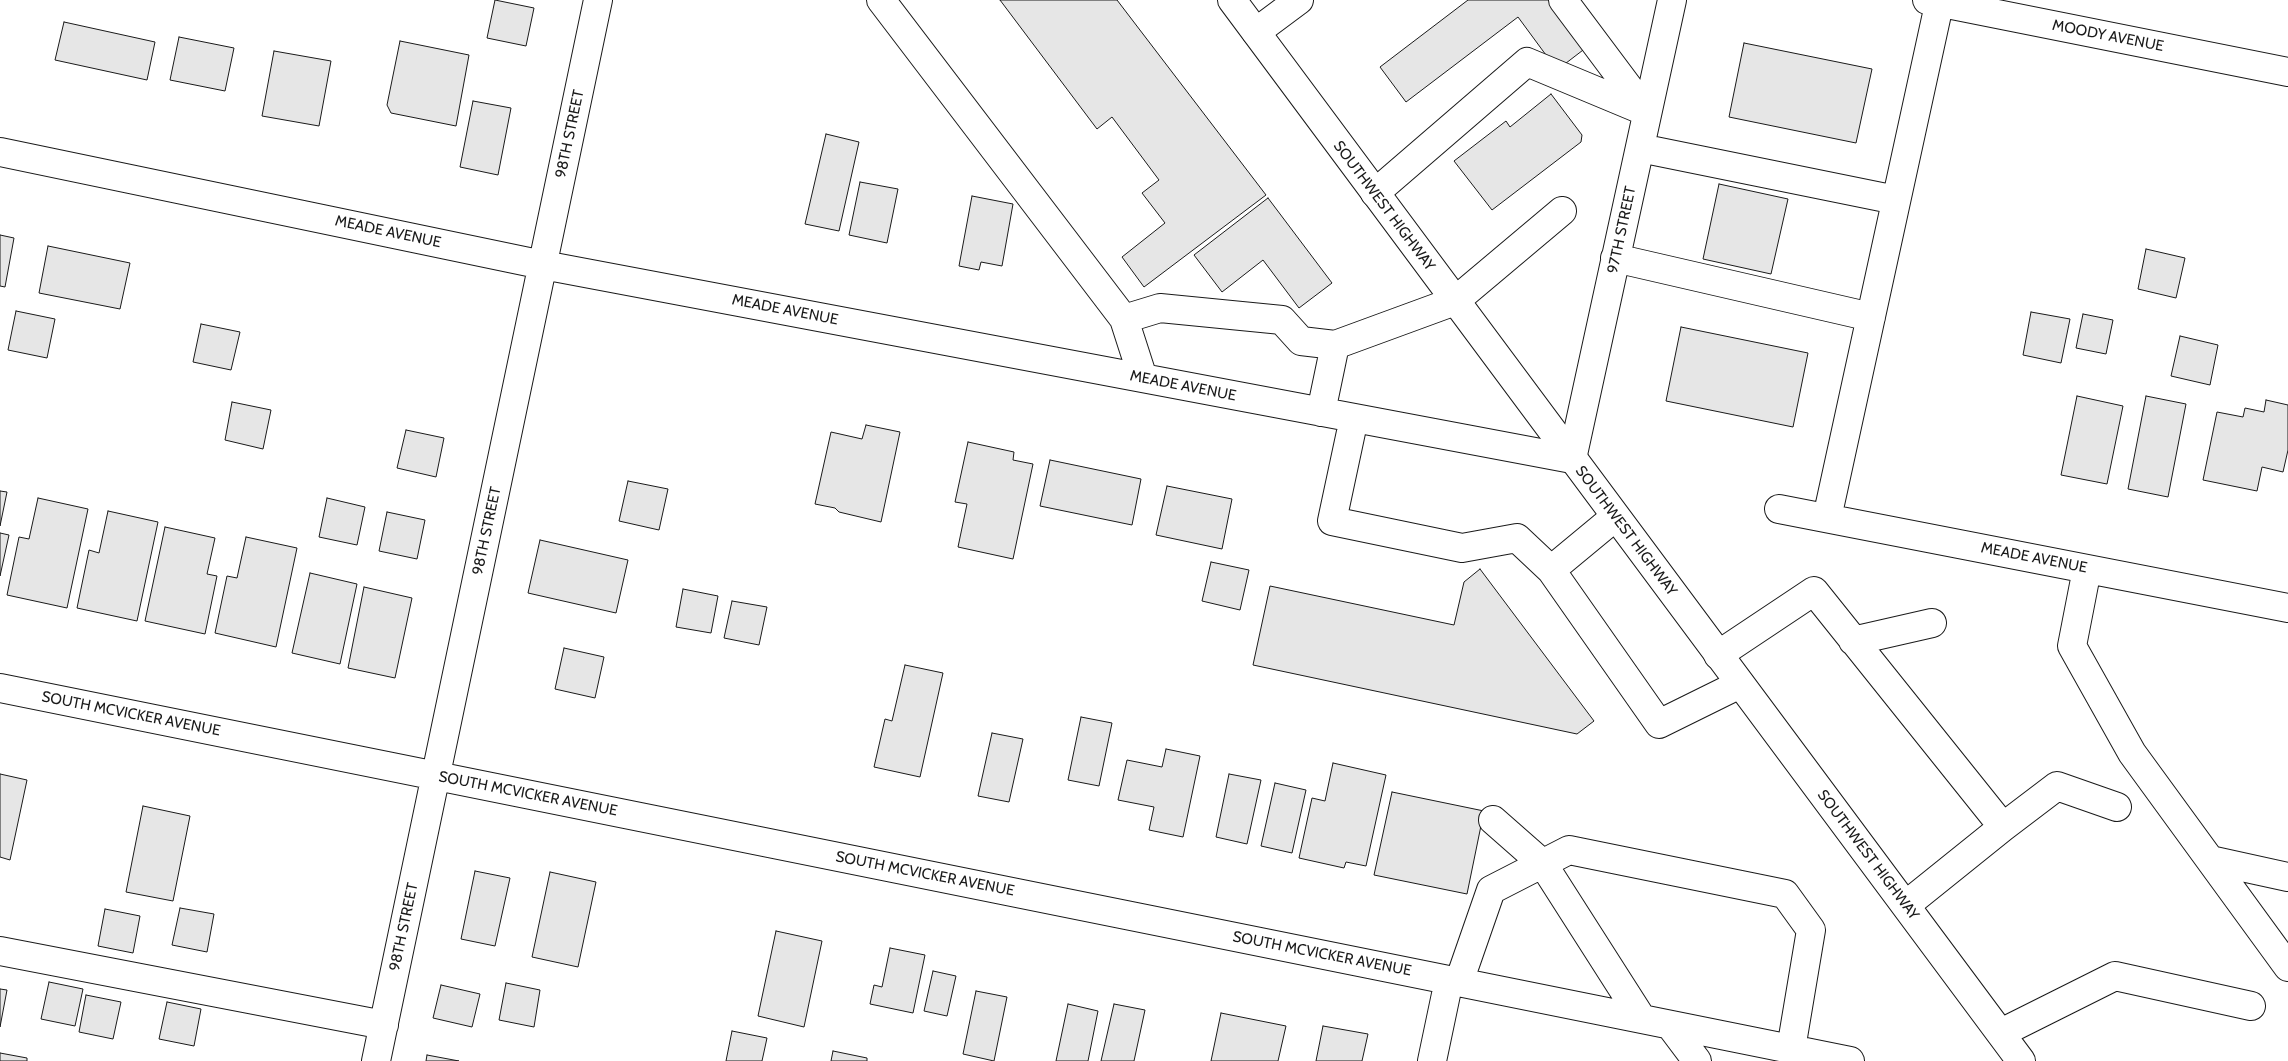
<!DOCTYPE html>
<html>
<head>
<meta charset="utf-8">
<style>
	body { margin:0 }
	canvas { display:block; background:#fff }
</style>
</head>
<body>
<canvas width="2288" height="1061"></canvas>
<script>
const ctx = document.querySelector('canvas').getContext('2d');
ctx.lineJoin = 'round';
function paint(path, color) { ctx.fillStyle = color; ctx.fill(path, 'evenodd'); }
const shape = rows => new Path2D(rows.map(r => 'M' + r).join(''));
function trace(path, color, width, dash) { ctx.strokeStyle = color; ctx.lineWidth = width; ctx.lineCap = dash ? 'butt' : 'round'; ctx.setLineDash(dash || []); ctx.stroke(path); }
function drawText(font, color, halo, rows, align = 'center') {
  ctx.font = font + ' Cabin,sans-serif'; ctx.lineWidth = 4; ctx.setLineDash([]); ctx.textBaseline = 'middle'; ctx.strokeStyle = halo; ctx.fillStyle = color; for (const [text, x, y, turn = 0] of rows) {
    ctx.save(); ctx.translate(x, y); ctx.rotate((+turn || 0) * Math.PI / 180); ctx.textAlign = isNaN(turn) ? turn : align; if (halo) ctx.strokeText(text, 0, 0); ctx.fillText(text, 0, 0); ctx.restore();
  }
}
const building = shape([
	[495,0,534,8,526,46,487,38,495,0],
	[1000,0,1117,0,1266,195,1144,287,1122,257,1165,223,1142,193,1159,180,1112,117,1097,129,1000,0],
	[1468,0,1551,0,1587,47,1557,70,1518,17,1406,102,1380,67,1468,0],
	[64,22,155,42,147,80,55,60,64,22],
	[179,37,234,48,225,91,170,80,179,37],
	[400,41,469,55,456,126,391,113,387,105,400,41],
	[1744,43,1872,69,1856,143,1729,117,1744,43],
	[274,51,331,61,319,126,262,116,274,51],
	[1551,94,1582,135,1581,142,1492,210,1454,161,1506,121,1510,127,1551,94],
	[473,101,511,108,498,175,460,167,473,101],
	[826,134,859,142,839,231,805,224,826,134],
	[860,182,898,189,887,243,849,235,860,182],
	[1719,184,1788,199,1771,274,1703,259,1719,184],
	[972,196,1013,204,1002,266,981,262,979,270,959,266,972,196],
	[1268,198,1332,283,1299,308,1263,260,1222,292,1194,255,1268,198],
	[0,235,14,238,5,287,0,286,0,235],
	[48,246,130,263,120,309,39,293,48,246],
	[2146,249,2185,258,2176,298,2138,289,2146,249],
	[16,311,55,319,47,358,8,350,16,311],
	[2031,312,2070,319,2061,363,2023,355,2031,312],
	[2083,314,2113,320,2106,354,2076,348,2083,314],
	[201,324,240,332,231,370,193,362,201,324],
	[1681,327,1808,353,1793,427,1666,401,1681,327],
	[2180,336,2218,345,2210,385,2171,376,2180,336],
	[2077,396,2123,406,2107,484,2061,475,2077,396],
	[2146,396,2186,404,2168,497,2128,489,2146,396],
	[2266,400,2288,405,2288,450,2283,472,2262,467,2257,491,2203,480,2217,412,2243,417,2245,408,2264,412,2266,400],
	[232,402,271,410,263,449,225,440,232,402],
	[866,425,900,432,881,522,839,512,835,508,815,504,831,432,862,439,866,425],
	[406,430,444,438,436,477,397,468,406,430],
	[968,442,1014,452,1013,460,1033,464,1013,559,958,547,967,504,955,502,968,442],
	[1050,460,1141,479,1132,525,1040,506,1050,460],
	[628,481,668,489,659,530,619,521,628,481],
	[1167,486,1232,499,1222,549,1156,535,1167,486],
	[0,491,7,492,0,526,0,491],
	[38,498,88,509,67,608,7,595,19,537,29,539,38,498],
	[327,498,365,507,357,545,319,537,327,498],
	[108,511,158,522,137,621,77,608,89,550,99,553,108,511],
	[387,512,425,520,417,559,379,551,387,512],
	[165,527,215,538,207,574,217,576,205,634,145,621,165,527],
	[0,533,9,535,0,576,0,533],
	[246,537,297,548,276,647,215,633,227,576,237,578,246,537],
	[540,540,628,560,616,613,528,593,540,540],
	[1211,562,1249,570,1240,610,1202,601,1211,562],
	[1480,569,1594,721,1577,734,1253,665,1270,586,1454,625,1464,582,1480,569],
	[310,573,357,584,340,664,292,653,310,573],
	[364,587,412,598,395,678,348,668,364,587],
	[683,589,718,596,711,633,676,627,683,589],
	[732,601,767,607,759,645,724,638,732,601],
	[564,648,604,657,595,698,555,689,564,648],
	[905,665,943,673,920,777,874,767,885,719,892,721,905,665],
	[1081,717,1112,723,1099,786,1068,780,1081,717],
	[992,733,1023,739,1009,802,978,796,992,733],
	[1166,749,1200,756,1183,837,1149,830,1154,807,1118,800,1127,760,1162,767,1166,749],
	[1333,763,1386,775,1366,866,1346,862,1344,868,1299,858,1312,798,1325,801,1333,763],
	[0,774,27,780,10,860,0,857,0,774],
	[1229,774,1261,780,1247,844,1216,837,1229,774],
	[1275,783,1306,790,1292,853,1261,846,1275,783],
	[1392,792,1484,811,1467,894,1374,875,1392,792],
	[143,806,190,816,173,901,126,892,143,806],
	[475,871,510,878,495,946,461,939,475,871],
	[550,872,596,882,578,967,532,957,550,872],
	[180,908,214,914,207,952,172,945,180,908],
	[105,909,140,916,133,953,98,946,105,909],
	[776,931,822,941,804,1027,758,1016,776,931],
	[890,948,925,955,913,1013,870,1004,874,985,882,987,890,948],
	[933,971,956,976,947,1016,924,1011,933,971],
	[49,982,83,989,75,1026,41,1019,49,982],
	[506,983,540,990,534,1027,499,1020,506,983],
	[441,985,480,994,472,1027,433,1018,441,985],
	[0,989,7,990,0,1027,0,989],
	[976,991,1007,997,994,1061,963,1054,976,991],
	[86,995,121,1002,113,1039,79,1032,86,995],
	[167,1002,201,1009,194,1046,159,1039,167,1002],
	[1068,1004,1098,1011,1088,1061,1056,1061,1068,1004],
	[1114,1004,1145,1010,1134,1061,1101,1061,1114,1004],
	[1221,1013,1286,1026,1278,1061,1211,1061,1221,1013],
	[1323,1026,1368,1034,1362,1061,1316,1061,1323,1026],
	[732,1031,767,1038,762,1061,726,1061,732,1031],
	[833,1051,867,1058,867,1061,831,1061,833,1051],
	[0,1053,27,1058,27,1061,0,1061,0,1053],
	[427,1055,459,1061,426,1061,427,1055]
]);
const minor = shape([
	[881,0,1124,319,1143,378],
	[1563,0,1646,111],
	[1927,0,2288,72],
	[1256,32,1299,0],
	[1640,148,1896,200],
	[0,152,543,265,1572,459,1672,0],
	[1375,193,1527,62,1647,112],
	[1615,258,1871,317],
	[1124,319,1160,308,1282,320,1301,341,1335,345],
	[1321,412,1335,345,1455,301,1562,211],
	[1354,418,1332,521,1462,548,1517,538,1551,570],
	[1779,509,2288,608],
	[1615,517,1551,570,1659,724,1740,684],
	[1827,518,1940,0],
	[2087,569,2072,646,2132,753,2288,967],
	[1853,641,1932,623],
	[1718,655,1814,591,2003,827,1906,905],
	[0,688,1850,1061],
	[1493,820,1543,864,1642,1019],
	[2003,827,2057,786,2117,807],
	[2210,860,2288,877],
	[0,951,384,1025],
	[1459,982,1491,890,1569,850,1785,894,1811,930,1791,1049],
	[1670,1025,1697,1061],
	[2001,1033,2115,976,2251,1006],
	[376,1061,598,0],
	[1432,1061,1449,980]
]);
const major = shape([
	[1232,0,2021,1061]
]);
const streetNames = [
	["MOODY AVENUE",2108,36,11],
	["98TH STREET",570,134,-78],
	["SOUTHWEST HIGHWAY",1384,206,53],
	["97TH STREET",1622,230,-78],
	["MEADE AVENUE",388,232,12],
	["MEADE AVENUE",785,310,11],
	["MEADE AVENUE",1183,386,11],
	["98TH STREET",487,531,-78],
	["SOUTHWEST HIGHWAY",1626,531,53],
	["MEADE AVENUE",2034,558,11],
	["SOUTH MCVICKER AVENUE",131,714,11],
	["SOUTH MCVICKER AVENUE",528,794,11],
	["SOUTHWEST HIGHWAY",1868,855,53],
	["SOUTH MCVICKER AVENUE",925,874,11],
	["98TH STREET",404,927,-78],
	["SOUTH MCVICKER AVENUE",1322,954,11]
];
paint(building, '#e6e6e6');
trace(building, '#1a1a1a', 1);
trace(minor, '#1a1a1a', 30);
trace(major, '#1a1a1a', 30);
trace(minor, '#fff', 28);
trace(major, '#fff', 28);
drawText('15px', '#1a1a1a', '#fff', streetNames);
</script>
</body>
</html>
